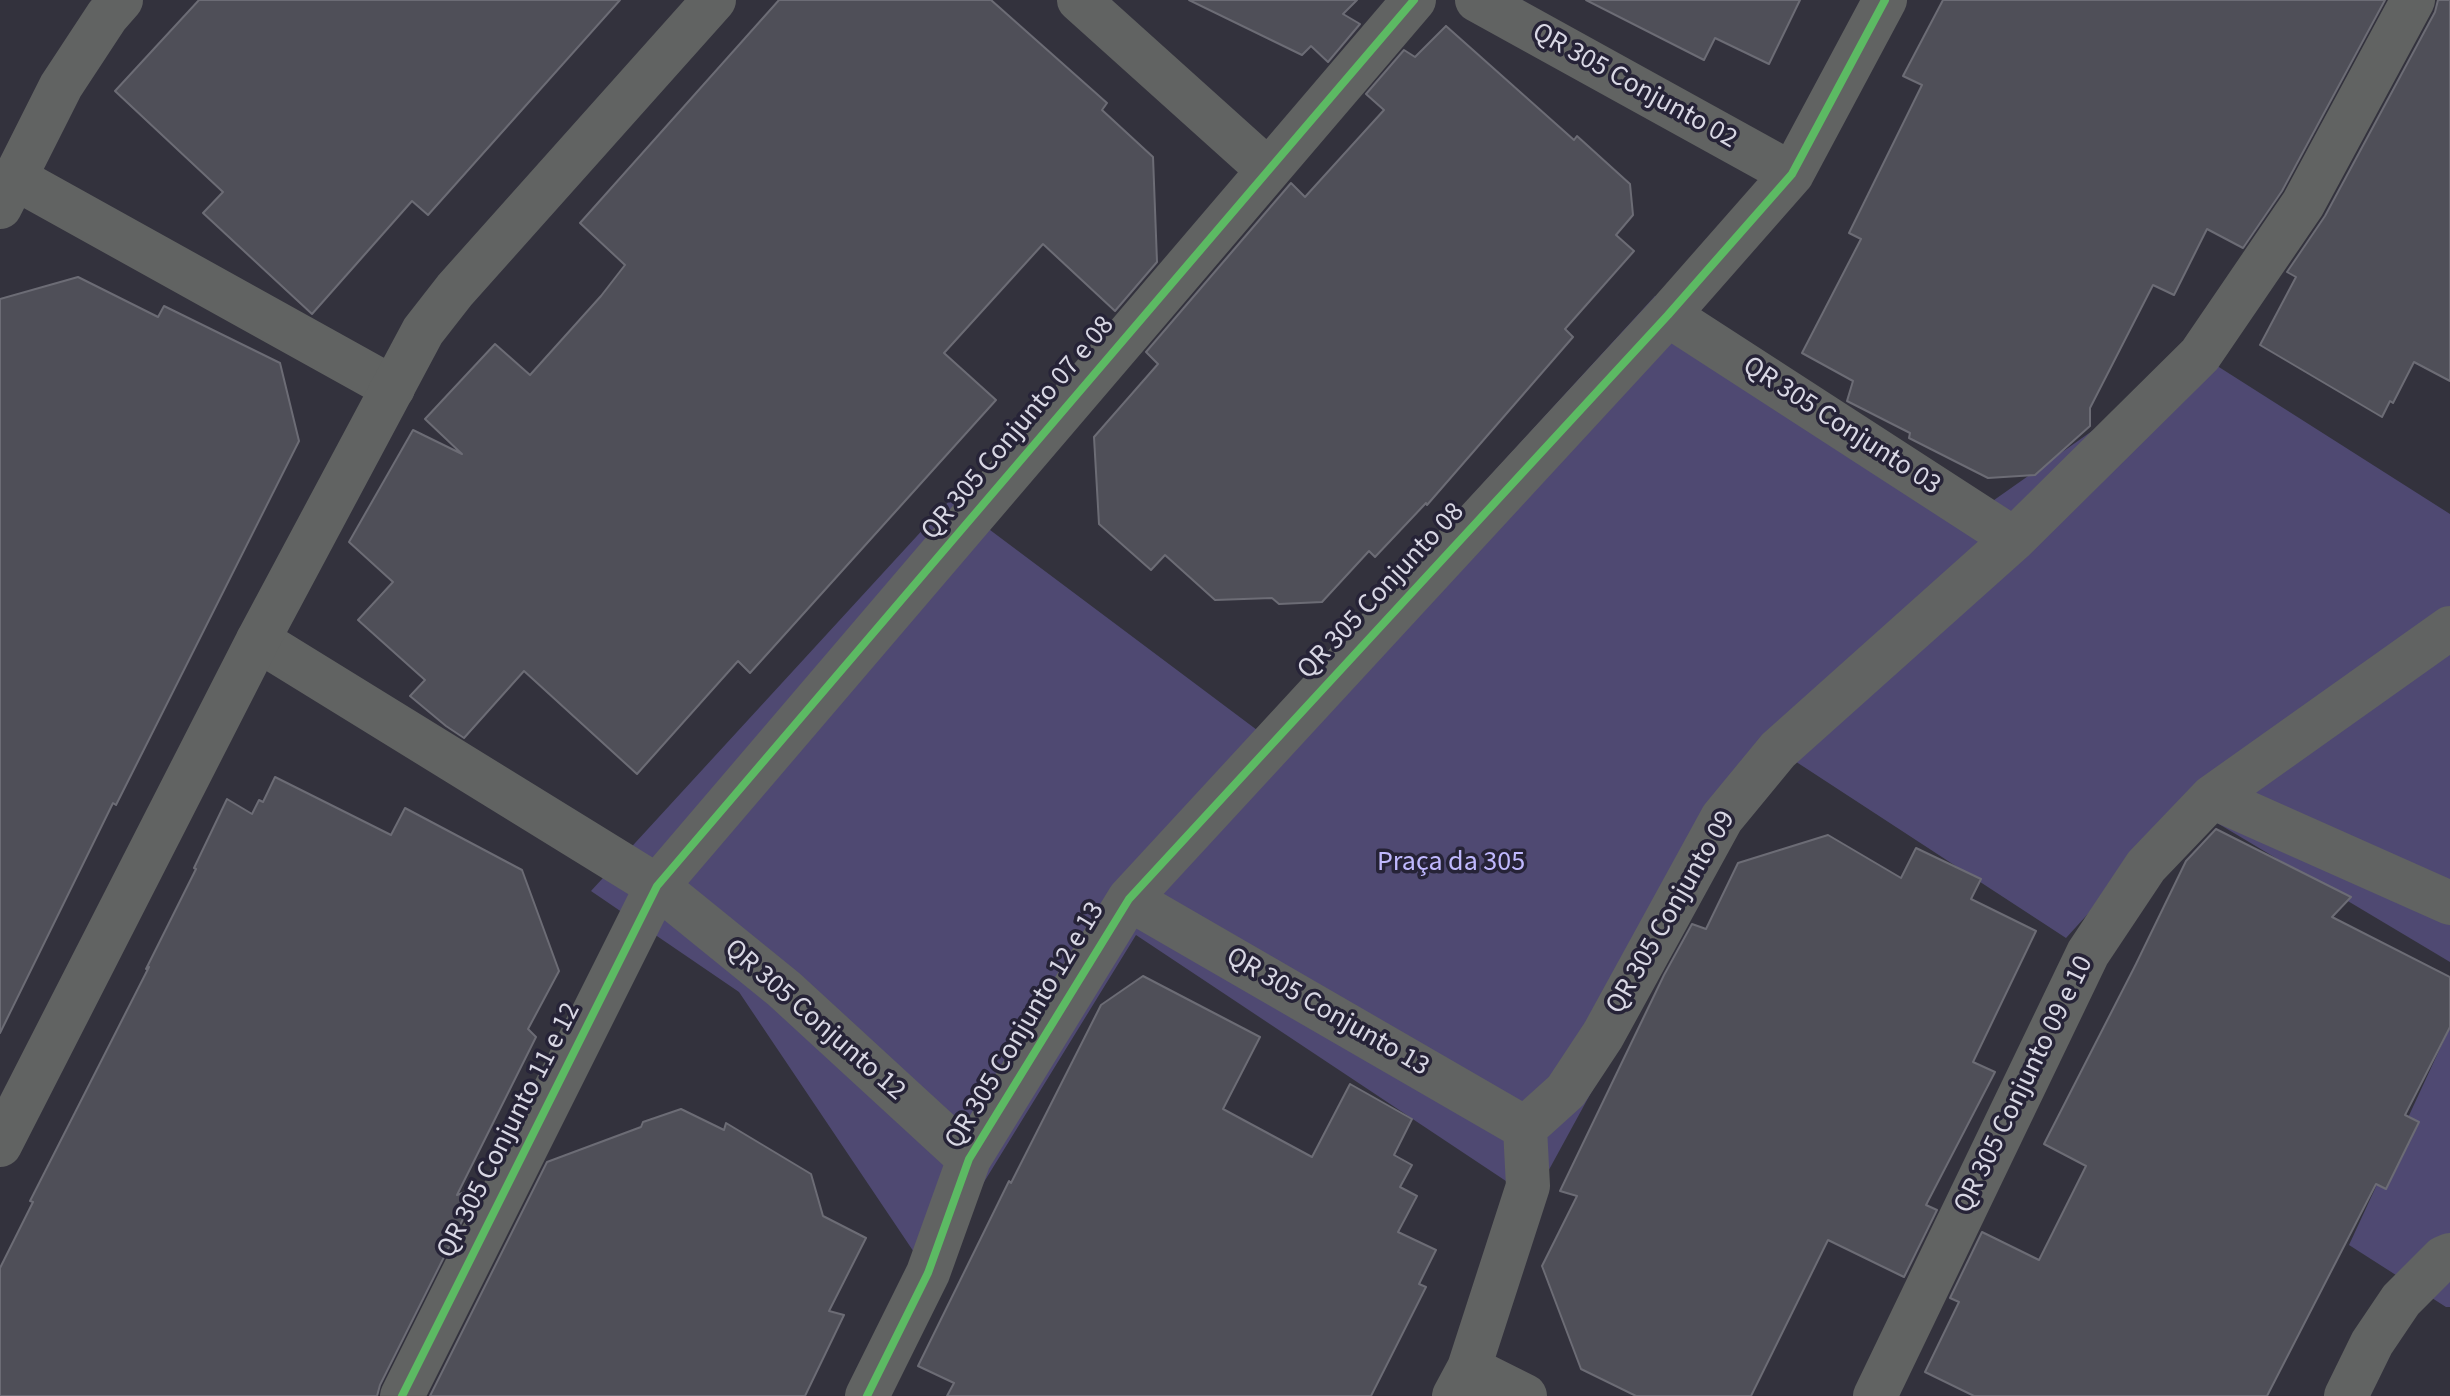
<!DOCTYPE html>
<html>
<head>
<meta charset="utf-8">
<style>
	body { margin:0 }
	canvas { display:block; background:#33323d }
</style>
</head>
<body>
<canvas width="2450" height="1396"></canvas>
<script>
const ctx = document.querySelector('canvas').getContext('2d');
ctx.lineJoin = 'round';
function paint(path, color) { ctx.fillStyle = color; ctx.fill(path, 'evenodd'); }
const shape = rows => new Path2D(rows.map(r => 'M' + r).join(''));
function trace(path, color, width, dash) { ctx.strokeStyle = color; ctx.lineWidth = width; ctx.lineCap = dash ? 'butt' : 'round'; ctx.setLineDash(dash || []); ctx.stroke(path); }
function drawText(font, color, halo, rows, align = 'center') {
  ctx.font = font + ' "Source Sans 3",sans-serif'; ctx.lineWidth = 7; ctx.setLineDash([]); ctx.textBaseline = 'middle'; ctx.strokeStyle = halo; ctx.fillStyle = color; for (const [text, x, y, turn = 0] of rows) {
    ctx.save(); ctx.translate(x, y); ctx.rotate((+turn || 0) * Math.PI / 180); ctx.textAlign = isNaN(turn) ? turn : align; if (halo) ctx.strokeText(text, 0, 0); ctx.fillText(text, 0, 0); ctx.restore();
  }
}
const green = shape([
	[1655,296,1987,505,2200,355,2450,514,2450,962,2187,805,2066,938,1778,750,1533,1199,1136,935,928,1273,739,992,591,891,950,500,1257,730],
	[2450,1027,2450,1307,2446,1307,2349,1245]
]);
const building = shape([
	[199,0,620,0,428,215,412,201,312,314,203,213,223,192,115,91,199,0],
	[779,0,991,0,1107,103,1102,110,1153,157,1157,262,1115,311,1043,244,944,353,996,400,750,673,738,661,637,774,524,671,464,738,446,726,410,696,425,680,358,620,393,582,349,542,413,430,462,454,425,419,495,344,530,375,601,296,625,265,580,223,779,0],
	[1189,0,1357,0,1343,14,1360,24,1328,62,1311,46,1302,55,1189,0],
	[1586,0,1800,0,1769,64,1715,38,1704,60,1586,0],
	[1943,0,2385,0,2282,191,2243,248,2207,229,2174,295,2153,285,2090,408,2090,426,2035,475,1988,478,1909,438,1910,433,1847,401,1853,381,1802,353,1861,239,1849,233,1922,85,1903,76,1943,0],
	[2438,0,2450,0,2450,381,2414,362,2393,403,2390,401,2382,417,2260,345,2296,277,2287,272,2325,216,2435,12,2438,0],
	[1446,26,1574,140,1577,136,1630,184,1633,215,1616,235,1634,251,1565,329,1573,337,1427,505,1426,503,1375,557,1369,551,1322,602,1279,604,1272,598,1215,600,1165,555,1151,570,1099,524,1094,437,1158,364,1146,352,1291,183,1305,197,1384,110,1366,94,1404,50,1415,57,1446,26],
	[78,277,158,317,164,306,280,363,299,441,116,805,113,803,0,1033,0,299,78,277],
	[275,777,391,835,405,808,522,870,559,971,528,1029,536,1037,457,1195,479,1187,380,1385,377,1396,0,1396,0,1268,33,1202,30,1201,149,967,146,969,196,869,194,868,227,799,252,814,259,800,263,802,275,777],
	[2216,829,2351,897,2332,917,2450,977,2450,1027,2405,1115,2419,1122,2386,1189,2376,1184,2267,1396,1974,1396,1925,1372,1959,1302,1950,1298,1982,1232,2039,1260,2086,1166,2044,1144,2136,964,2186,861,2216,829],
	[1828,835,1901,878,1916,848,1981,879,1971,899,2036,931,1973,1062,1995,1072,1926,1205,1937,1210,1904,1277,1828,1240,1751,1396,1636,1396,1581,1369,1542,1266,1577,1196,1560,1191,1664,975,1692,924,1706,929,1738,863,1828,835],
	[1143,976,1260,1037,1223,1109,1312,1157,1350,1084,1412,1119,1394,1155,1412,1165,1400,1187,1417,1196,1398,1232,1436,1250,1419,1284,1426,1287,1371,1396,947,1396,954,1383,918,1366,1009,1181,1011,1183,1101,1005,1143,976],
	[681,1109,724,1130,726,1123,811,1174,823,1216,866,1238,829,1311,844,1315,805,1396,430,1396,547,1162,641,1127,643,1122,681,1109]
]);
const minor = shape([
	[1079,0,1268,170],
	[1477,0,1792,174],
	[15,178,393,388],
	[0,207,61,86,107,16,121,0],
	[1668,315,2014,539],
	[258,640,657,886,784,989,969,1159],
	[2212,797,2450,903],
	[1129,899,1525,1128],
	[1469,1368,1525,1396],
	[402,1396,657,886,1414,0],
	[867,1396,928,1273,969,1159,1129,899,1668,315,1792,174,1885,0],
	[1454,1396,1469,1368,1528,1186,1525,1128,1566,1091,1603,1035,1722,818,1778,750,2014,539,2200,355,2303,204,2413,0],
	[1875,1396,2088,953,2146,866,2212,797,2450,628],
	[2346,1396,2372,1343,2401,1300,2443,1258,2450,1255]
]);
const tertiary = shape([
	[0,1145,258,640,423,331,455,290,714,0]
]);
const cycleway = shape([
	[402,1396,657,886,1414,0],
	[867,1396,928,1273,969,1159,1129,899,1668,315,1792,174,1885,0]
]);
const streetNames = [
	["QR 305 Conjunto 02",1634,87,29],
	["QR 305 Conjunto 03",1841,427,33],
	["QR 305 Conjunto 07 e 08",1019,429,-50],
	["QR 305 Conjunto 08",1382,592,-47],
	["QR 305 Conjunto 09",1672,913,-60],
	["QR 305 Conjunto 13",1327,1013,30],
	["QR 305 Conjunto 12",814,1021,41],
	["QR 305 Conjunto 12 e 13",1026,1026,-59],
	["QR 305 Conjunto 09 e 10",2025,1085,-64],
	["QR 305 Conjunto 11 e 12",510,1131,-63]
];
const parkNames = [
	["Praça da 305",1451,864]
];
paint(green, '#4f4972');
paint(building, '#4f4f58');
trace(building, '#6c6c75', 2);
trace(minor, '#616362', 44);
trace(tertiary, '#616362', 44);
trace(cycleway, '#5cba63', 8);
drawText('28px', '#d8d7e4', '#262337', streetNames);
drawText('28px', '#c0b9fe', '#262337', parkNames);
</script>
</body>
</html>
